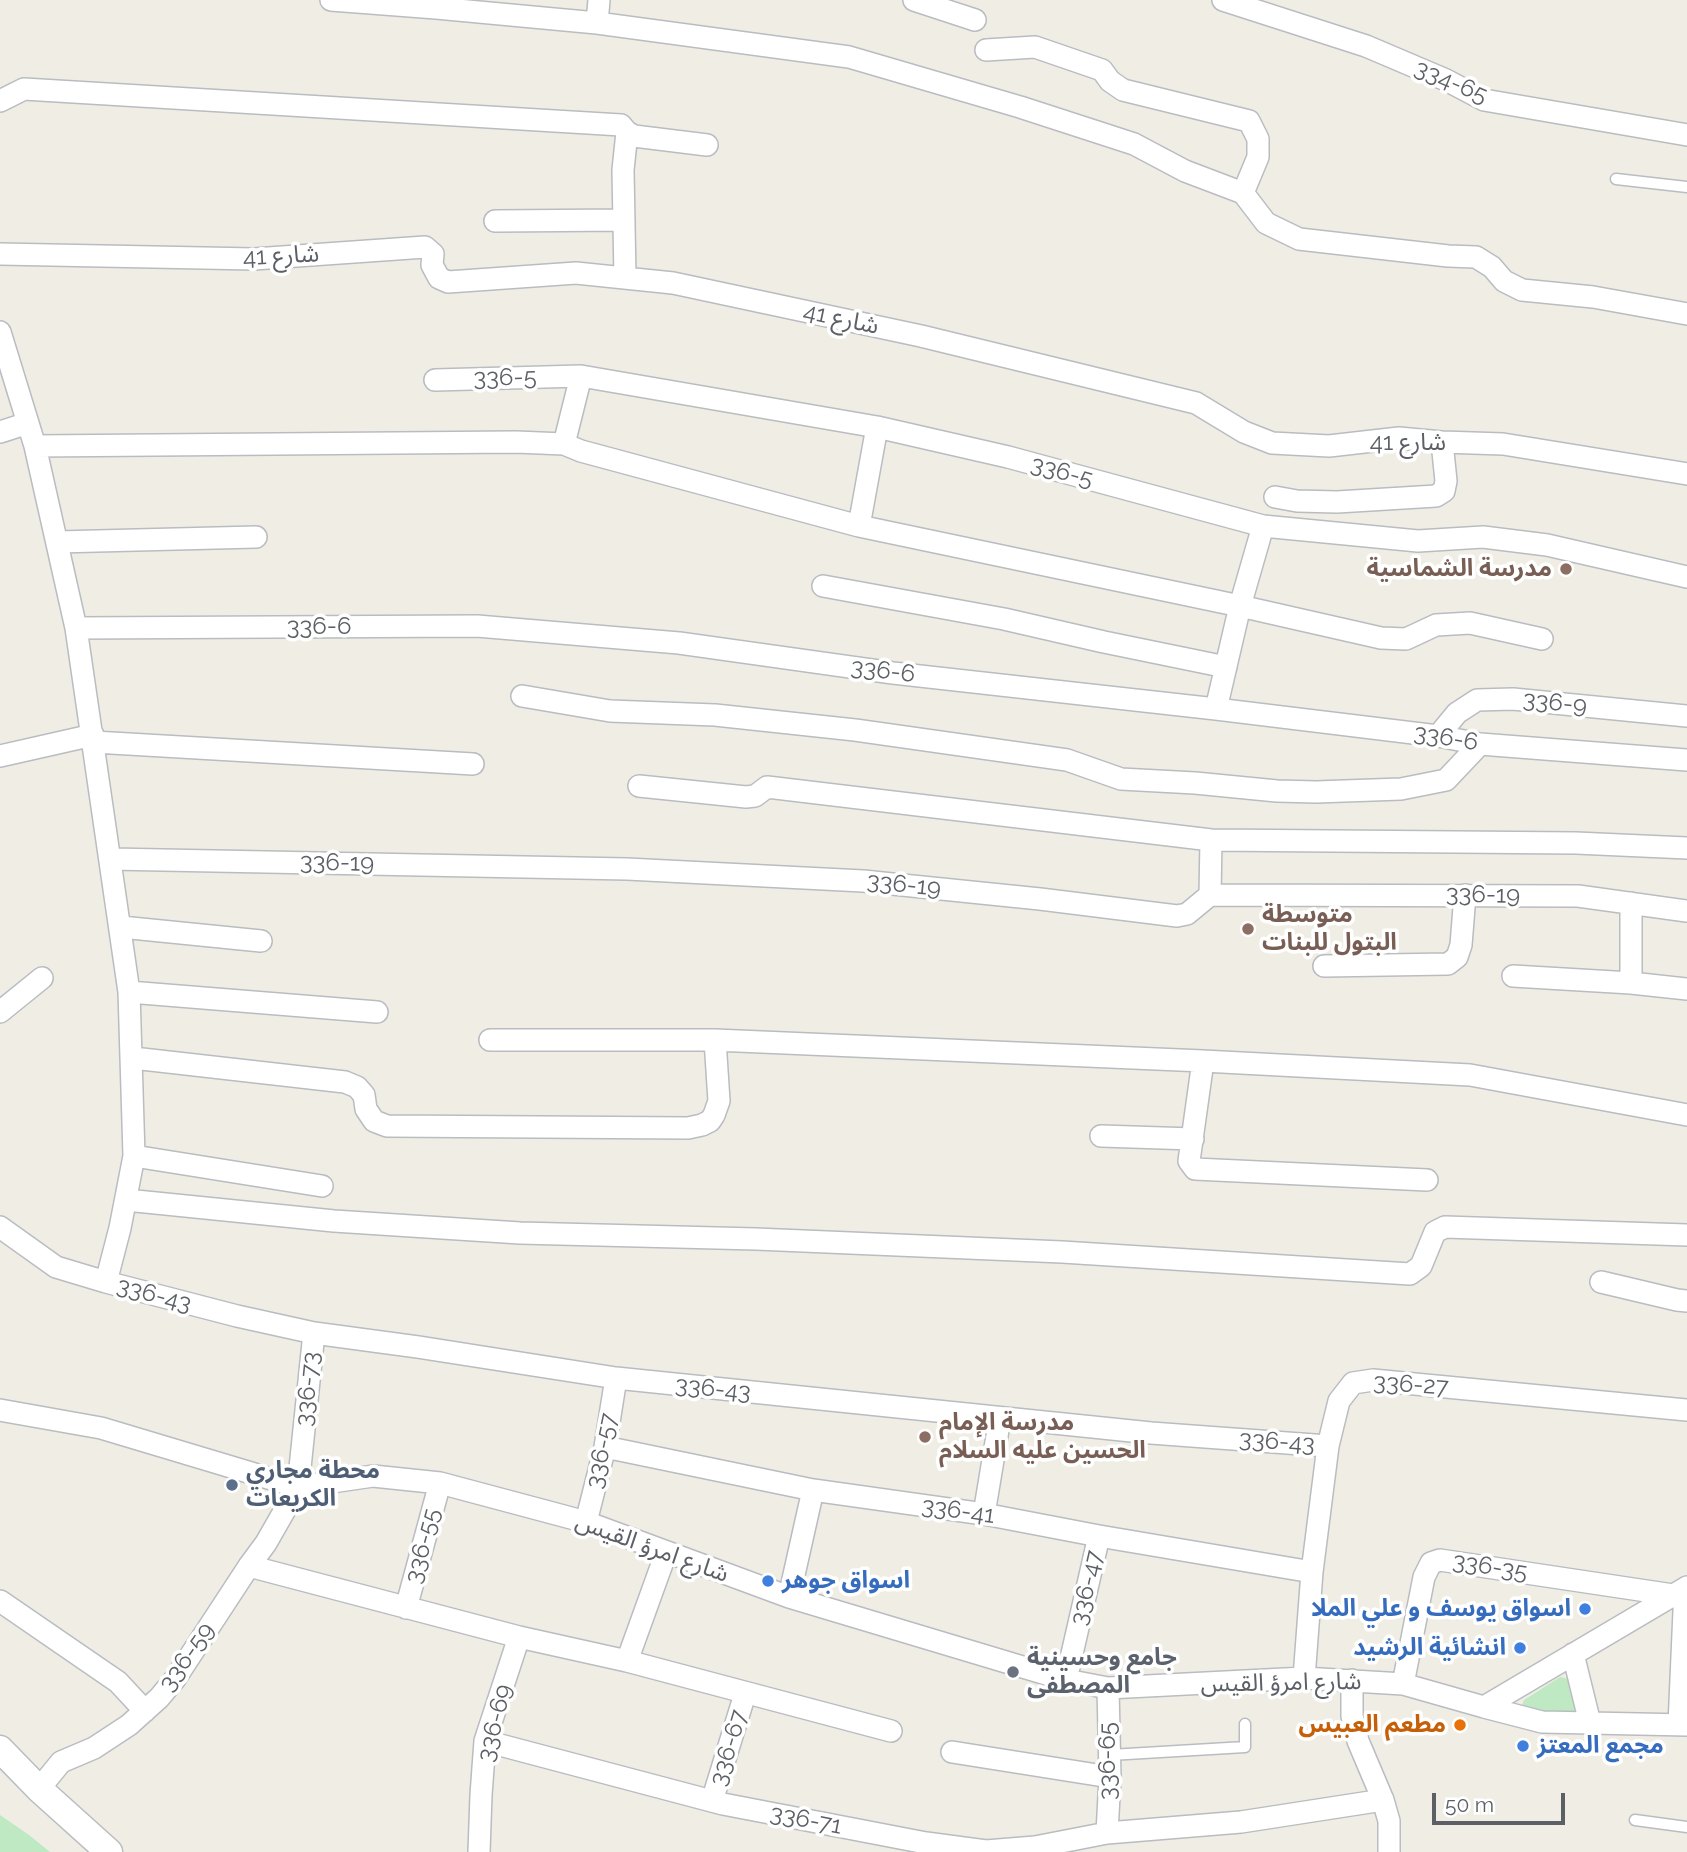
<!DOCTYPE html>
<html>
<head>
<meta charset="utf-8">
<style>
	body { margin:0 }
	#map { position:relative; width:1687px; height:1852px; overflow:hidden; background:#f0eee4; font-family:Raleway,sans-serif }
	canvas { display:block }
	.scale { position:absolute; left:1432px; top:1793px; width:133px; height:32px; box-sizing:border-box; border:4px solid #5c6066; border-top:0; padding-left:9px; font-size:21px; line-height:24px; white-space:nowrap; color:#5c6066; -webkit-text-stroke:5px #fff; paint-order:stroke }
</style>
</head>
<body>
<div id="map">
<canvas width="1687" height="1852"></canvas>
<div class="scale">50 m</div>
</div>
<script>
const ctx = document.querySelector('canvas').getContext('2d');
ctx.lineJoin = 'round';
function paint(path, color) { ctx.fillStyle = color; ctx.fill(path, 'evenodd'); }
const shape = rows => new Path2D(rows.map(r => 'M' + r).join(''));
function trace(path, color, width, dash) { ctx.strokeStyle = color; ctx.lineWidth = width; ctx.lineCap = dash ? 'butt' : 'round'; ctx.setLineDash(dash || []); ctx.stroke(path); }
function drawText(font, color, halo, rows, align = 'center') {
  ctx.font = font + ' Raleway,"Noto Sans Arabic",sans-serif'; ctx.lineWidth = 7; ctx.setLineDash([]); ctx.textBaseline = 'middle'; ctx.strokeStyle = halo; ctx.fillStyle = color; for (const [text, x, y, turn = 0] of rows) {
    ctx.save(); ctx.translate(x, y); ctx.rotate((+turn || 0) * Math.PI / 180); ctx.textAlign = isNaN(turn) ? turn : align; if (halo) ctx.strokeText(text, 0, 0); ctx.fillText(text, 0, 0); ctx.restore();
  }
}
const green = shape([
	[1560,1677,1569,1679,1576,1708,1574,1711,1567,1713,1527,1713,1521,1708,1524,1700],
	[0,1815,29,1835,50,1852,0,1852]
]);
const service = shape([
	[1616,179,1687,187],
	[1110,1755,1245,1747,1245,1724],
	[1635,1820,1687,1827]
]);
const minor = shape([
	[331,0,436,8,597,23,849,57,1020,107,1134,144,1185,171,1243,193,1266,223,1299,239,1448,256,1476,257,1492,267,1504,281,1522,290,1593,297,1687,314],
	[914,0,975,20],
	[1223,0,1366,46,1446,80,1484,100,1687,135],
	[597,23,599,0],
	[986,50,1035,47,1102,70,1110,81,1123,90,1249,121,1258,139,1258,157,1243,193],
	[0,101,24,89,621,125,627,132,634,136,707,145],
	[495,221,624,220],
	[0,254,254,259,425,247,433,254,432,265,439,278,448,282,576,273,673,283,921,336,1196,403,1244,432,1272,443,1329,446,1399,438,1442,442,1503,444,1687,474],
	[625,278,623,170,627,132],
	[0,332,35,446,76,628,129,992,134,1156,120,1228,106,1282],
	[435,380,581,376,877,427,1008,457,1263,526,1418,541,1483,537,1547,545,1687,577],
	[0,432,28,423],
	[564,444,581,376],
	[35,446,516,442,564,444,581,451,859,526,1240,606,1381,638,1406,639,1436,625,1470,623,1542,639],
	[1275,497,1297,501,1337,502,1436,496,1444,491,1446,481,1442,442],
	[859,526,877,427],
	[57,542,256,537],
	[823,586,1004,619,1104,642,1226,667],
	[76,628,477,626,679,643,893,673,1216,709,1438,736,1480,744,1687,760],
	[522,696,610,711,715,715,855,730,1067,760,1121,779,1195,783,1277,791,1316,792,1401,789,1446,780,1480,744],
	[1216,709,1240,606,1263,526],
	[1438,736,1457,713,1477,700,1513,699,1687,716],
	[94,742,473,764],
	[0,756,93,735],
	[639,786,746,797,755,796,767,787,1211,840,1576,843,1687,848],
	[111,859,627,869,863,881,1040,899,1177,916,1187,914,1210,895,1578,896,1687,911],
	[1210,895,1211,840],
	[1631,903,1631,983],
	[121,927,261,941],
	[1324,966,1448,964,1457,957,1461,945,1465,895],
	[1513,976,1631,983,1687,989],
	[129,992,377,1012],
	[0,1012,42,978],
	[490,1040,715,1040,1203,1061,1470,1075,1687,1115],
	[133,1058,345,1082,357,1087,364,1095,366,1109,374,1121,387,1126,688,1128,702,1125,710,1121,714,1115,719,1101,715,1040],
	[1203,1061,1189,1161,1195,1169,1427,1180],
	[1101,1136,1193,1139],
	[134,1156,322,1186],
	[126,1200,334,1221,520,1233,756,1239,1062,1252,1410,1274,1421,1266,1435,1232,1445,1227,1687,1235],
	[0,1227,56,1267,106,1282,237,1316,314,1333,418,1347,616,1378,1151,1433,1328,1446],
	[1601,1282,1677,1300,1687,1301],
	[0,1410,101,1428,298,1487,373,1476,440,1483,586,1522,789,1597,1066,1680,1108,1688,1304,1678,1403,1684,1484,1707,1687,1587],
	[605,1447,813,1490,984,1514,1099,1536,1312,1572],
	[984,1514,1000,1418],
	[586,1522,605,1447,616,1378],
	[249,1566,519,1637,627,1661,891,1731],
	[789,1597,813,1490],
	[0,1601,118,1682,145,1711],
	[406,1608,440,1483],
	[1573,1654,1590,1723],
	[627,1661,666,1553],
	[1304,1678,1312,1572,1328,1446,1339,1401,1353,1383,1373,1380,1687,1410],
	[1066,1680,1099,1536],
	[1352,1680,1352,1716,1358,1741,1383,1800,1389,1821,1389,1852],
	[1403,1684,1424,1577,1431,1563,1440,1560,1673,1595],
	[1484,1707,1542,1722,1687,1725],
	[1679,1725,1685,1588],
	[485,1741,723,1804,926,1843,986,1851,1035,1847,1107,1833,1241,1822,1383,1800],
	[952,1752,1110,1777],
	[39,1789,61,1762,94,1748,129,1725,159,1698,175,1679,249,1566,266,1543,298,1487,314,1333],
	[712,1801,745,1694],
	[1107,1833,1110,1777,1108,1688],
	[479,1852,481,1795,485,1741,519,1637]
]);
const tertiary = shape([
	[0,1749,39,1789,109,1852]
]);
const markers = [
	[1566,569,7,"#8d6e63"],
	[1248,929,7,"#8d6e63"],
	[925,1437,7,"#8d6e63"],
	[232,1485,7,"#5c6f8a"],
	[768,1581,7,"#3f7fe0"],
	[1585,1609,7,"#3f7fe0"],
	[1520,1648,7,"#3f7fe0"],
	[1013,1672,7,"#6b7280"],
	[1460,1725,7,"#e8710a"],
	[1523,1746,7,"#3f7fe0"]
];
const streetNames = [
	["334-65",1451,82,23],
	["شارع 41",281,256,-3],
	["شارع 41",841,319,12],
	["336-5",505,378,-1],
	["شارع 41",1408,443],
	["336-5",1062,472,15],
	["336-6",319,627],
	["336-6",883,671,7],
	["336-9",1555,703,6],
	["336-6",1446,738,9],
	["336-19",337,863,1],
	["336-19",904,885,6],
	["336-19",1483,895,1],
	["336-43",154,1295,15],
	["336-27",1411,1385,4],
	["336-73",308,1389,-84],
	["336-43",713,1389,6],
	["336-43",1277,1442,4],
	["336-57",602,1451,-78],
	["336-41",958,1511,8],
	["336-55",423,1546,-75],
	["شارع امرؤ القيس",652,1548,20],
	["336-35",1490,1567,9],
	["336-47",1087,1588,-77],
	["336-59",187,1657,-55],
	["شارع امرؤ القيس",1281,1683,-1],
	["336-69",495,1723,-76],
	["336-67",729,1748,-73],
	["336-65",1108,1761,-90],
	["336-71",806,1820,11]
];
const educationNames = [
	["مدرسة الشماسية",1552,569,"right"],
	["متوسطة",1262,915],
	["البتول للبنات",1262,943],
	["مدرسة الإمام",939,1423],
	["الحسين عليه السلام",939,1451]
];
const serviceNames = [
	["محطة مجاري",246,1471],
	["الكريعات",246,1499]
];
const shopNames = [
	["اسواق جوهر",782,1581],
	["اسواق يوسف و علي الملا",1571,1609,"right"],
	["انشائية الرشيد",1506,1648,"right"],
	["مجمع المعتز",1537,1746]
];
const worshipNames = [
	["جامع وحسينية",1027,1658],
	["المصطفى",1027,1686]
];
const foodNames = [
	["مطعم العبيس",1446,1725]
];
paint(green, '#bee9c2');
trace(service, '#b9bcc1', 13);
trace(minor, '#b9bcc1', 24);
trace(tertiary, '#b9bcc1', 29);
trace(service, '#fff', 10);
trace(minor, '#fff', 21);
trace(tertiary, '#fff', 26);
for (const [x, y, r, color] of markers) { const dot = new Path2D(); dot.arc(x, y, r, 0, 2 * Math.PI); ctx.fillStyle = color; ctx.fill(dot); trace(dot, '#fff', 2.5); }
drawText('24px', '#5c6066', '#fff', streetNames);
drawText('bold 24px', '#785e54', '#fff', educationNames, 'left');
drawText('bold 24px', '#4e5e75', '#fff', serviceNames, 'left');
drawText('bold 24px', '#366cbe', '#fff', shopNames, 'left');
drawText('bold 24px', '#5b616d', '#fff', worshipNames, 'left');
drawText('bold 24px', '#c56008', '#fff', foodNames, 'right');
</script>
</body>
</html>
